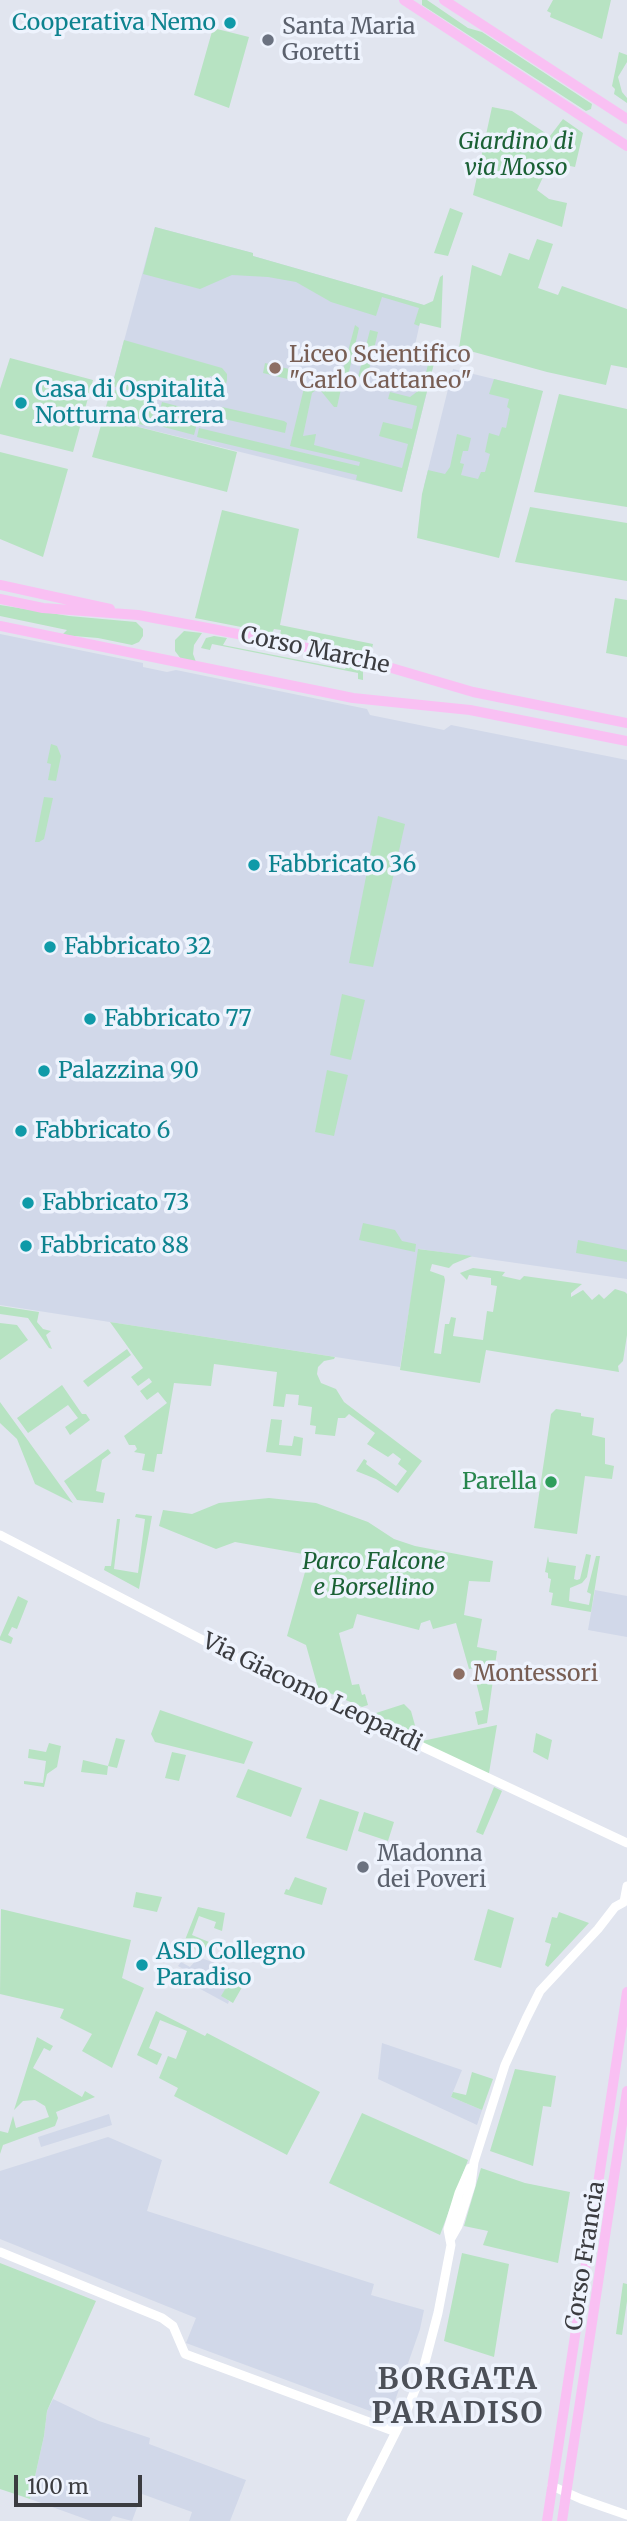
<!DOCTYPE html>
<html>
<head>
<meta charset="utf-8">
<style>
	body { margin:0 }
	#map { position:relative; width:627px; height:2521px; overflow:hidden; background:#e1e5ef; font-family:Merriweather,serif }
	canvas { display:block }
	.scale { position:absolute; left:14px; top:2475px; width:128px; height:32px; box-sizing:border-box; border:4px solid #3b3c40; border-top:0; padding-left:9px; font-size:21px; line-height:24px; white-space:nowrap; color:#3b3c40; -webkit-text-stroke:5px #eef3fd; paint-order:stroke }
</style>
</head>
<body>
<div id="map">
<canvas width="627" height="2521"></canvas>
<div class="scale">100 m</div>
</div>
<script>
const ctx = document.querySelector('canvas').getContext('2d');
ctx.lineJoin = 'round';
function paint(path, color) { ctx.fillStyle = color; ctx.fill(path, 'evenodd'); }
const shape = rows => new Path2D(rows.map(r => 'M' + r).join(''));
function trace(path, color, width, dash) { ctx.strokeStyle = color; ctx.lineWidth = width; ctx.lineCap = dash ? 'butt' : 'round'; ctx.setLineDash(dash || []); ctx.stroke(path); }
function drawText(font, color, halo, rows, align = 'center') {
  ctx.font = font + ' Merriweather,serif'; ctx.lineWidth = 7; ctx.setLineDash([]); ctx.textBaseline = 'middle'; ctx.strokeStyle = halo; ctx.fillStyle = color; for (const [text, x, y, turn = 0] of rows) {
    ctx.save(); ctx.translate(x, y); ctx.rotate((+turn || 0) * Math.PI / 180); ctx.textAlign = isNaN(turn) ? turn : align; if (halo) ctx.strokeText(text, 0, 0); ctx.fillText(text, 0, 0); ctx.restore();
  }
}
const built = shape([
	[155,227,253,253,253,256,424,305,415,345,437,351,402,492,103,418],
	[453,369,543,391,489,502,424,486],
	[0,634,143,663,143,667,167,672,176,670,367,709,370,715,444,730,451,725,627,760,627,1279,419,1249,400,1367,0,1305],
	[595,1590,627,1596,627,1637,588,1630],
	[199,1957,235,1971,222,1996,229,2001,228,2004,193,1985,197,1977,178,1966,181,1962,190,1967],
	[382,2043,462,2070,451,2097,482,2110,477,2125,378,2079],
	[109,2114,112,2125,41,2147,38,2137],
	[108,2137,162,2160,147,2211,374,2284,371,2295,424,2310,420,2329,389,2418,186,2343,196,2318,0,2239,0,2171],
	[53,2399,99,2421,150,2438,149,2444,246,2480,230,2521,189,2521,192,2512,142,2494,132,2521,113,2516,110,2521,91,2521,30,2499,44,2436,47,2411]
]);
const green = shape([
	[422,0,427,0,468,28,482,32,592,104,591,109,586,111,422,5],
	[553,0,611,0,602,39,550,17,551,13,547,11],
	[213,28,249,37,229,108,194,95],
	[619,52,627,55,627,62,618,77,622,92,627,98,627,103,614,94,615,89,612,86],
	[492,107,512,111,550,136,563,119,583,133,575,167,550,162,537,190,549,199,567,203,562,227,473,195],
	[450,208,463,213,448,256,434,253],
	[155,227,253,253,253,256,424,305,433,301,440,277,443,275,441,328,420,323,419,326,414,324,419,308,382,297,376,316,331,302,296,282,268,277,232,275,200,289,143,274],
	[537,239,553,244,538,288,558,295,562,286,627,309,627,368,611,365,606,385,547,372,459,348,472,265,501,276,509,253,529,260],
	[355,325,359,328,348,376,345,379,341,378],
	[370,330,378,332,369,370,365,376,358,377],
	[124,340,222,368,227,374,227,380,222,399,208,395,213,377,210,376,203,398,167,388,164,398,158,398,112,386],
	[426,348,437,351,402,492,356,480,357,475,197,437,199,428,359,466,360,462,290,446,304,388,313,382,341,389,337,407,334,407,321,391,316,390,312,393,303,436,316,434,314,445,402,468,408,444,379,436,383,422,412,429,417,406,388,399,390,392,410,397,418,391,424,382,428,364],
	[10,358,93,380,73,452,0,434,0,389],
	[265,363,293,370,296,375,296,381,263,373],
	[494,379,543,391,499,558,417,538,422,494,428,470,445,474,450,467,457,434,471,438,468,451,463,451,460,463,464,464,461,475,478,479,481,472,485,472,490,454,485,452,489,433,499,436,502,427,506,428,510,409,507,407,509,399,489,394],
	[111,389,157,401,150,427,104,414],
	[559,394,627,409,627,507,534,492],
	[162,402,200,412,194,435,156,425],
	[222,407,284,421,287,423,285,433,220,418],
	[103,418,237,452,227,492,92,457],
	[0,452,68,469,43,557,0,539],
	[530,507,627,523,627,581,515,562],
	[222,510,299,529,280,625,373,644,371,653,280,635,281,630,274,629,272,633,195,618],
	[615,598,627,600,627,657,606,653],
	[0,605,69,616,136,622,143,629,143,636,139,642,132,645,98,638,62,635,67,630,0,616],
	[184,631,202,633,194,645,193,654,196,662,181,659,175,651,175,640],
	[214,636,227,638,223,645,345,669,349,663,354,664,363,671,363,680,358,679,358,673,212,644,210,650,201,648,206,638],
	[51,744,57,746,61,756,56,781,48,780,51,764,47,763],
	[44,797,53,798,44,839,39,842,35,842],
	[378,816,405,824,373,967,349,963],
	[342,994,365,1000,351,1060,330,1055],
	[327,1070,348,1075,334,1136,315,1132],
	[363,1223,395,1230,402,1241,416,1244,415,1252,359,1240],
	[578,1240,627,1250,627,1262,576,1253],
	[418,1249,472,1256,453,1264,449,1268,432,1264,430,1271,444,1276,445,1280,434,1353,441,1354,445,1324,449,1324,451,1317,456,1318,453,1336,483,1340,487,1311,493,1312,497,1286,491,1285,491,1278,469,1275,467,1280,460,1273,473,1268,505,1272,502,1276,520,1280,524,1276,582,1284,571,1293,571,1297,583,1290,592,1300,599,1294,604,1299,615,1289,625,1292,627,1294,627,1335,623,1361,618,1366,619,1372,486,1350,480,1383,400,1370],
	[0,1306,39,1312,37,1322,43,1329,51,1331,46,1335,52,1349,49,1348,28,1318,0,1314],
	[110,1322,335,1357,334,1359,324,1361,318,1367,317,1374,321,1383,336,1389,344,1402,422,1461,398,1493,376,1479,356,1471,364,1459,367,1461,366,1464,396,1486,407,1471,398,1464,401,1459,393,1453,388,1457,367,1444,375,1433,349,1414,345,1418,338,1418,335,1436,315,1434,316,1426,310,1425,312,1407,298,1405,299,1395,286,1394,284,1407,273,1406,277,1372,214,1364,211,1386,174,1383,162,1454,157,1454,154,1472,142,1470,145,1454,134,1452,137,1449,135,1445,129,1445,124,1436,167,1403,158,1392,147,1400,140,1391,152,1382,149,1378,138,1386,131,1377,143,1368],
	[0,1323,17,1325,28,1340,0,1360],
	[127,1349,131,1355,88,1387,83,1381],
	[62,1385,82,1414,86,1414,90,1420,70,1435,65,1427,78,1418,68,1405,28,1433,17,1418],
	[0,1402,24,1435,73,1503,35,1484,17,1439,0,1423],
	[556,1409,581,1413,581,1416,594,1418,592,1435,605,1438,605,1464,614,1466,612,1479,585,1476,577,1534,534,1528,551,1414],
	[271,1419,282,1420,279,1445,292,1446,294,1436,303,1438,301,1456,266,1452],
	[108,1449,111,1453,102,1460,96,1491,105,1493,103,1503,77,1500,64,1481],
	[269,1498,316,1503,368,1522,394,1539,415,1546,493,1561,490,1582,469,1581,464,1615,482,1619,477,1647,497,1651,487,1723,478,1725,475,1712,483,1710,475,1678,486,1675,483,1666,469,1669,456,1623,433,1629,430,1620,421,1623,419,1630,357,1614,353,1628,339,1633,352,1685,359,1684,362,1695,365,1694,368,1705,362,1707,318,1688,306,1645,287,1636,305,1572,331,1559,235,1542,216,1549,159,1526,163,1510,192,1514,219,1503],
	[136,1514,152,1516,139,1589,104,1570,105,1566,111,1566,117,1519,120,1519,114,1569,138,1573,145,1519,135,1517],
	[586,1554,591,1555,587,1577,582,1583,570,1588,569,1601,589,1605,591,1594,587,1592,596,1556,600,1556,591,1612,551,1605,553,1593,549,1592,551,1579,548,1578,548,1573,545,1572,548,1556,549,1562,576,1566,574,1579,577,1580,580,1579],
	[18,1596,28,1601,17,1629,12,1627,8,1635,13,1638,11,1644,0,1640,0,1637],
	[404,1704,411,1711,416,1729,414,1733,373,1714],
	[160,1710,253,1742,244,1764,155,1742,151,1734],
	[497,1725,488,1779,413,1743,422,1741],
	[536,1733,552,1740,548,1760,533,1752],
	[116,1738,125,1740,117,1768,108,1766,107,1775,81,1772,83,1760,108,1766],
	[49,1743,61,1746,57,1767,47,1774,44,1787,24,1784,24,1781,43,1783,46,1761,28,1758,29,1749,46,1752],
	[172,1752,186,1755,179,1781,165,1778],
	[248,1769,302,1788,291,1817,236,1797],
	[494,1787,502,1791,483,1835,476,1832],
	[320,1799,359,1812,347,1851,306,1838],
	[364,1812,394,1822,388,1841,358,1831],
	[295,1877,327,1888,322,1905,284,1894,286,1889,289,1890],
	[136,1892,162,1897,157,1912,133,1907],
	[198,1907,225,1913,222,1931,214,1928,216,1922,199,1916,192,1935,209,1942,204,1953,183,1945],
	[1,1909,131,1940,122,1978,144,1988,112,2068,82,2051,92,2034,60,2018,64,2009,0,1994],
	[488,1909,514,1918,501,1968,474,1960],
	[559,1912,589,1923,548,1967,545,1965,551,1944,545,1942,552,1917,557,1918],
	[233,1976,245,1982,233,2003,221,1996],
	[156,2011,205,2036,207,2033,320,2092,287,2155,174,2096,178,2088,159,2078,168,2056,176,2059,187,2031,160,2020,149,2048,162,2054,157,2065,137,2055],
	[37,2037,53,2046,50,2051,44,2048,33,2068,82,2097,85,2091,95,2097,56,2112,58,2118,55,2126,3,2145,0,2154,0,2131,8,2133,13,2116,16,2128,49,2117,45,2106,35,2100,23,2101,14,2110],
	[515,2069,556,2076,551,2107,543,2106,533,2166,490,2151],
	[472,2072,493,2079,482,2110,451,2097,453,2092,466,2095],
	[362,2113,468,2160,440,2235,329,2183],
	[481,2168,525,2183,570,2192,558,2263,483,2245,488,2231,464,2226],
	[462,2253,509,2264,494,2357,444,2341],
	[0,2263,96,2301,47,2411,44,2436,30,2499,0,2489],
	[623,2283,627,2284,627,2301,622,2335,616,2334]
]);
const minor = shape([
	[0,1535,278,1679,627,1843],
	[450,2240,458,2226,471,2185,474,2162,505,2065,526,2019,540,1991,598,1929,615,1907,624,1902,627,1886],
	[0,2252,162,2318,173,2326,185,2354,396,2432],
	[552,2486,581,2499,627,2515],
	[351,2521,407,2410,423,2370,438,2313,451,2245,448,2229,459,2193,470,2168]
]);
const major = shape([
	[404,0,627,146],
	[444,0,627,119],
	[0,585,110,609],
	[0,599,43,608,138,615,213,629,361,659,473,692,627,723],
	[0,626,353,698,470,710,627,741],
	[547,2521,627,1992],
	[562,2521,627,2091]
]);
const markers = [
	[230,23,7,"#0f9aa8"],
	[268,40,7,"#6b7280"],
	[275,368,7,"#8d6e63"],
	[21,403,7,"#0f9aa8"],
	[254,865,7,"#0f9aa8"],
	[50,947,7,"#0f9aa8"],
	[90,1019,7,"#0f9aa8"],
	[44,1071,7,"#0f9aa8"],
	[21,1131,7,"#0f9aa8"],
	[28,1203,7,"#0f9aa8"],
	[26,1246,7,"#0f9aa8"],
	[551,1482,7,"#2e9e5b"],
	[459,1674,7,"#8d6e63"],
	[363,1867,7,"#6b7280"],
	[142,1965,7,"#0f9aa8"]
];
const cultureNames = [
	["Cooperativa Nemo",216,23,"right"],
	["Casa di Ospitalità",35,390],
	["Notturna Carrera",35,416],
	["Fabbricato 36",268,865],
	["Fabbricato 32",64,947],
	["Fabbricato 77",104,1019],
	["Palazzina 90",58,1071],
	["Fabbricato 6",35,1131],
	["Fabbricato 73",42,1203],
	["Fabbricato 88",40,1246],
	["ASD Collegno",156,1952],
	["Paradiso",156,1978]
];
const worshipNames = [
	["Santa Maria",282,27],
	["Goretti",282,53],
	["Madonna",377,1854],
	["dei Poveri",377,1880]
];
const parkNames = [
	["Giardino di",516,142],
	["via Mosso",516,168],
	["Parco Falcone",374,1562],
	["e Borsellino",374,1588]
];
const educationNames = [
	["Liceo Scientifico",289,355],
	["\"Carlo Cattaneo\"",289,381],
	["Montessori",473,1674]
];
const streetNames = [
	["Corso Marche",315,651,12],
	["Via Giacomo Leopardi",312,1693,26],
	["Corso Francia",586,2256,-81]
];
const leisureNames = [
	["Parella",537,1482]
];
const districtNames = [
	["BORGATA",458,2381],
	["PARADISO",458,2415]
];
paint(built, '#d1d8e9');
paint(green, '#b7e3c2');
trace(minor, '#fff', 9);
trace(major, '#f9c0f3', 10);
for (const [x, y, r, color] of markers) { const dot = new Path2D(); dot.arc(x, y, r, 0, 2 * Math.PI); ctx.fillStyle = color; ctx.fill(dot); trace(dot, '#eef3fd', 2.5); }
drawText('23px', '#0d838f', '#eef3fd', cultureNames, 'left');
drawText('23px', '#5b616d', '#eef3fd', worshipNames, 'left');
drawText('italic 23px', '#1b6135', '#eef3fd', parkNames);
drawText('23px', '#785e54', '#eef3fd', educationNames, 'left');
drawText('23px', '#3b3c40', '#eef3fd', streetNames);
drawText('23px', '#27864d', '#eef3fd', leisureNames, 'right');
ctx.letterSpacing = '2px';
drawText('bold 30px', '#4c5058', '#eef3fd', districtNames);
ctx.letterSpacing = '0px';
</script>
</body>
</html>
